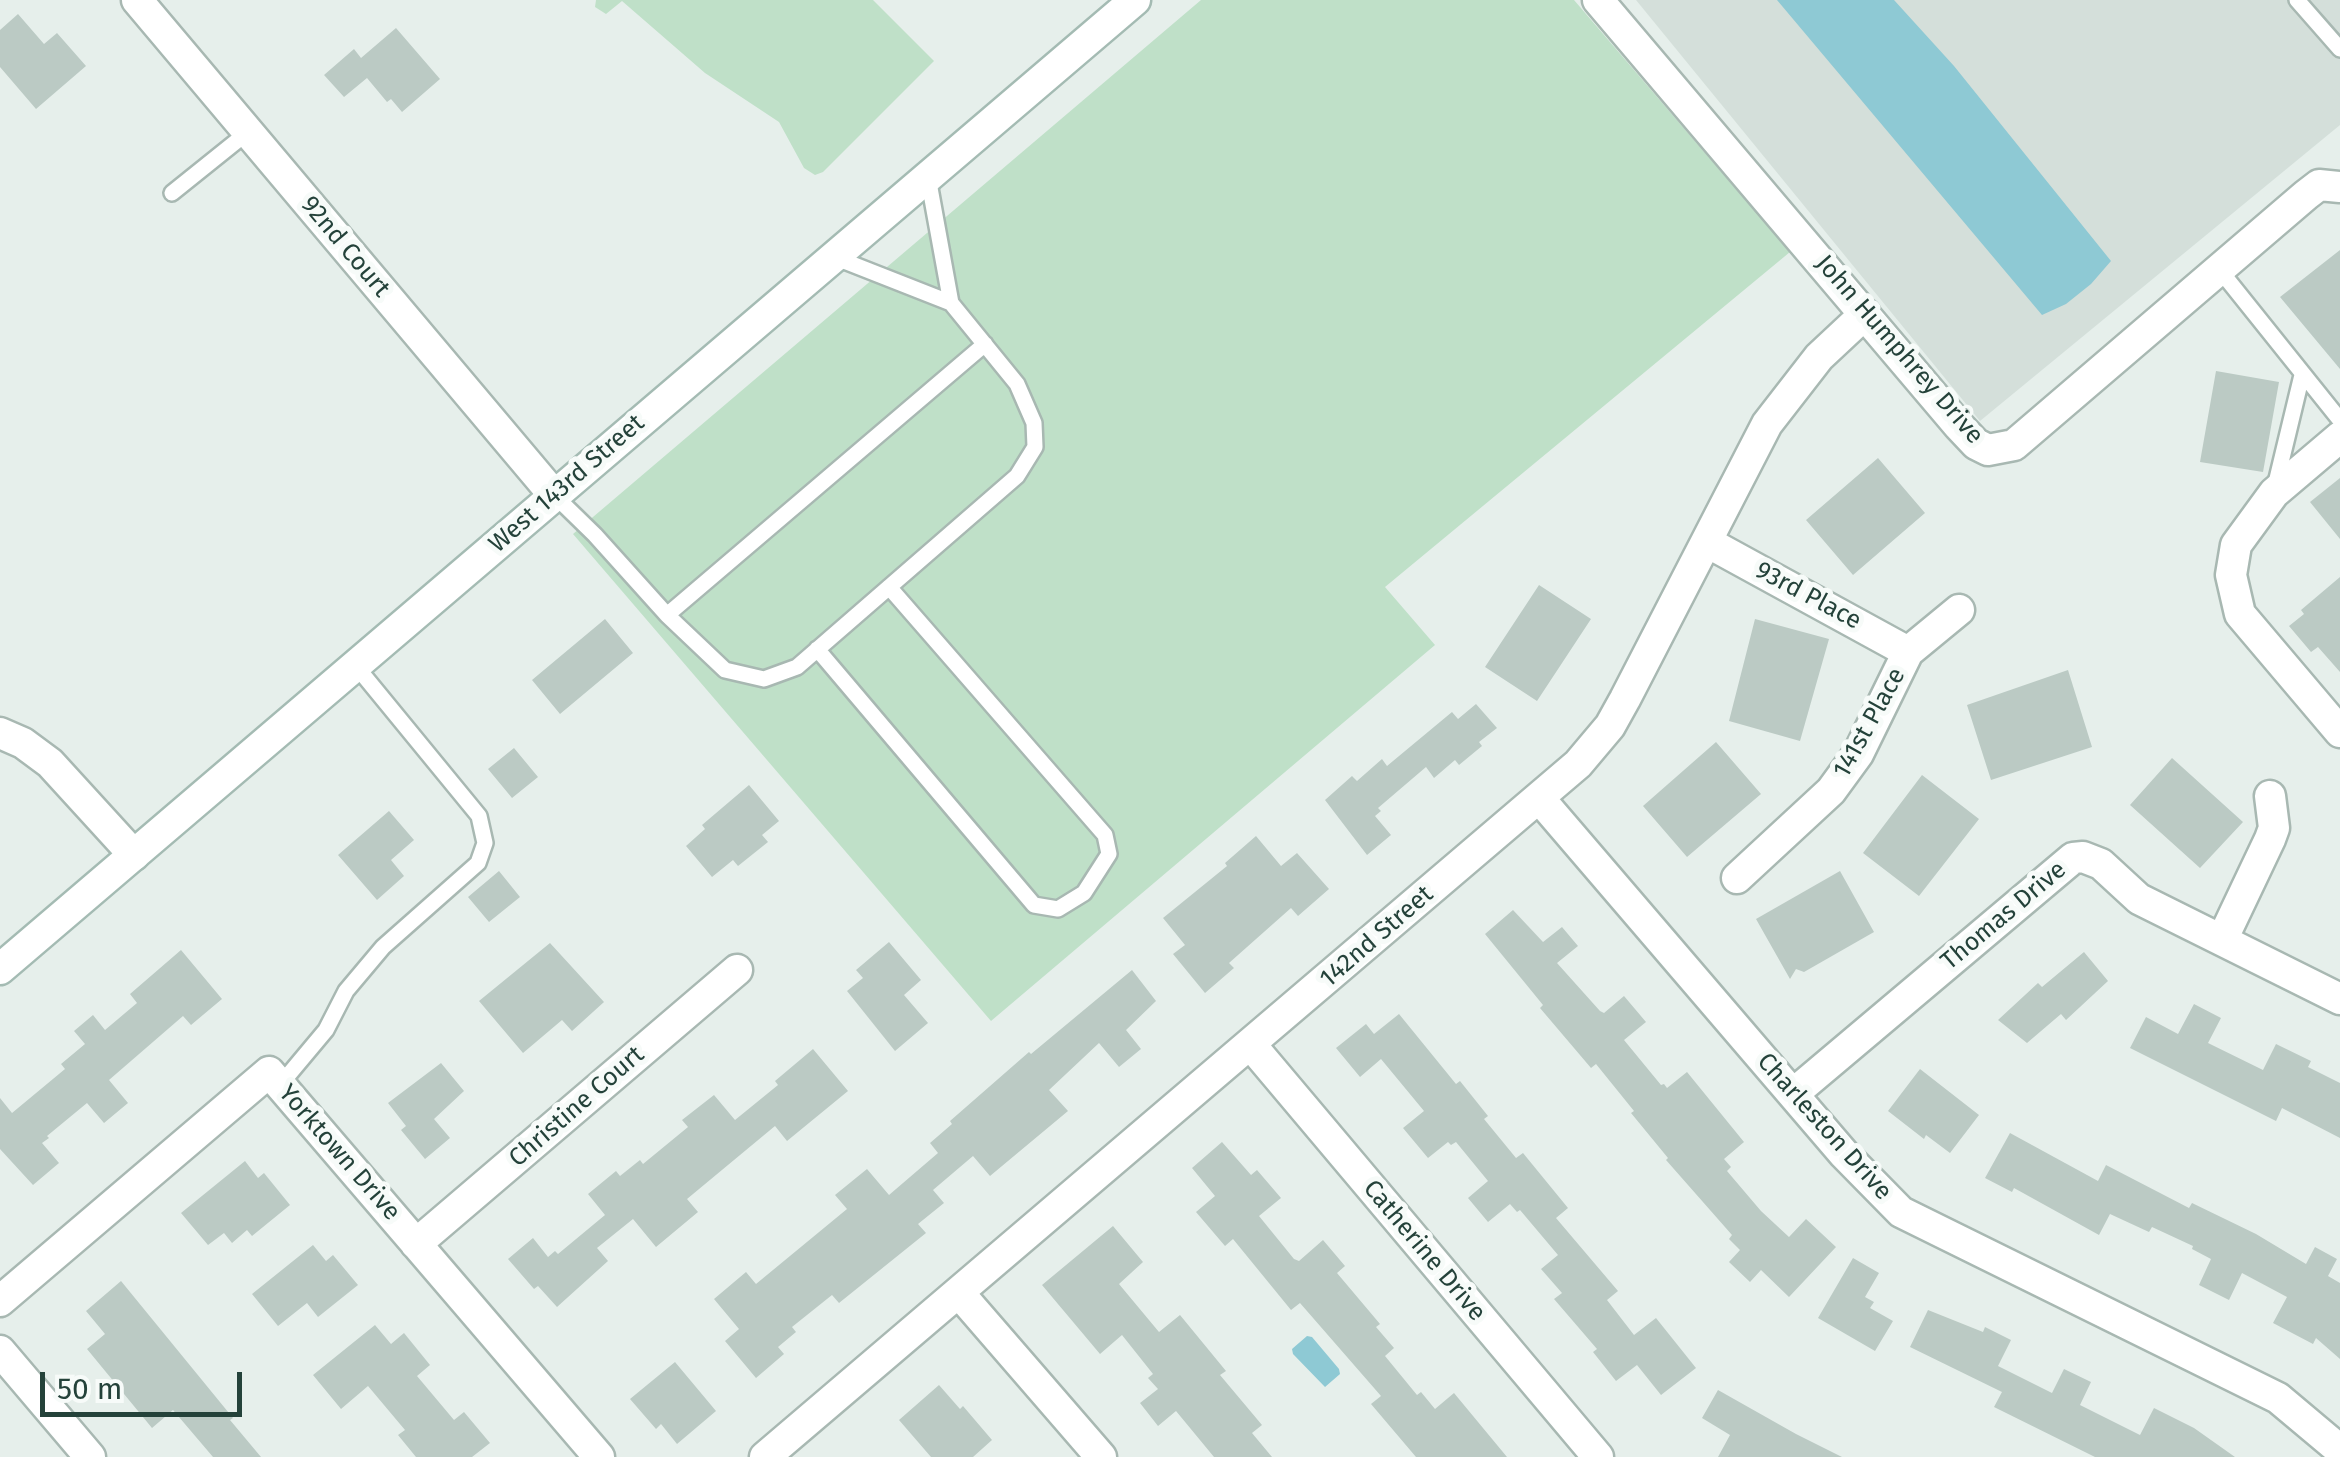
<!DOCTYPE html>
<html>
<head>
<meta charset="utf-8">
<style>
	body { margin:0 }
	#map { position:relative; width:2340px; height:1457px; overflow:hidden; background:#e6efeb; font-family:"Fira Sans",sans-serif }
	canvas { display:block }
	.scale { position:absolute; left:40px; top:1372px; width:202px; height:45px; box-sizing:border-box; border:5px solid #24423a; border-top:0; padding-left:12px; font-size:30px; line-height:35px; white-space:nowrap; color:#24423a; -webkit-text-stroke:8px #f7fbf9; paint-order:stroke }
</style>
</head>
<body>
<div id="map">
<canvas width="2340" height="1457"></canvas>
<div class="scale">50 m</div>
</div>
<script>
const ctx = document.querySelector('canvas').getContext('2d');
ctx.lineJoin = 'round';
function paint(path, color) { ctx.fillStyle = color; ctx.fill(path, 'evenodd'); }
const shape = rows => new Path2D(rows.map(r => 'M' + r).join(''));
function trace(path, color, width, dash) { ctx.strokeStyle = color; ctx.lineWidth = width; ctx.lineCap = dash ? 'butt' : 'round'; ctx.setLineDash(dash || []); ctx.stroke(path); }
function drawText(font, color, halo, rows, align = 'center') {
  ctx.font = font + ' "Fira Sans",sans-serif'; ctx.lineWidth = 10; ctx.setLineDash([]); ctx.textBaseline = 'middle'; ctx.strokeStyle = halo; ctx.fillStyle = color; for (const [text, x, y, turn = 0] of rows) {
    ctx.save(); ctx.translate(x, y); ctx.rotate((+turn || 0) * Math.PI / 180); ctx.textAlign = isNaN(turn) ? turn : align; if (halo) ctx.strokeText(text, 0, 0); ctx.fillText(text, 0, 0); ctx.restore();
  }
}
const built = shape([
	[1636,0,2340,0,2340,125,1980,421]
]);
const green = shape([
	[596,0,873,0,934,61,823,172,815,175,804,168,779,122,705,73,622,1,606,14,595,7],
	[1201,0,1574,0,1790,252,1385,587,1435,645,991,1021,573,534]
]);
const water = shape([
	[1777,0,1894,0,1954,66,2111,261,2091,284,2066,304,2042,315],
	[1307,1336,1312,1337,1339,1369,1340,1374,1325,1387,1293,1354,1292,1349]
]);
const building = shape([
	[18,14,44,44,57,33,86,66,36,109,0,67,0,30],
	[396,28,440,79,402,112,391,99,387,102,367,78,344,97,324,75,354,49,361,58],
	[2340,250,2340,369,2280,297],
	[2216,371,2279,382,2263,472,2200,462],
	[1878,458,1925,513,1853,575,1806,520],
	[2340,478,2340,539,2310,502],
	[2340,577,2340,672,2318,647,2311,652,2289,626,2304,614,2301,610],
	[1539,585,1591,619,1537,701,1485,667],
	[605,619,633,653,560,714,532,680],
	[1755,619,1829,639,1800,741,1729,721],
	[2068,670,2092,747,1991,780,1967,705],
	[1476,704,1497,728,1479,742,1482,746,1459,765,1455,760,1434,778,1426,767,1378,808,1381,811,1375,816,1391,835,1367,855,1325,800,1352,776,1357,781,1382,759,1387,766,1452,712,1458,719],
	[1716,742,1761,794,1687,857,1643,806],
	[514,748,538,777,512,798,488,769],
	[2172,758,2243,822,2200,868,2130,805],
	[1922,775,1979,819,1919,896,1863,853],
	[749,785,779,821,762,835,768,842,738,866,733,860,712,877,686,846,705,829,702,825],
	[389,811,414,840,391,860,404,876,377,900,338,855],
	[1256,836,1281,866,1297,853,1329,889,1298,916,1291,908,1229,963,1234,968,1205,993,1173,954,1185,945,1163,918,1227,866,1225,863],
	[499,871,520,897,489,922,468,897],
	[1840,871,1874,932,1804,972,1796,969,1790,979,1756,919],
	[1513,910,1543,942,1562,927,1578,946,1557,963,1600,1011,1604,1013,1624,996,1646,1022,1624,1040,1661,1085,1664,1084,1667,1088,1687,1072,1744,1142,1724,1159,1731,1167,1727,1171,1761,1211,1789,1237,1806,1219,1836,1247,1789,1297,1761,1270,1750,1282,1729,1262,1740,1250,1729,1239,1732,1235,1666,1160,1668,1158,1631,1113,1634,1111,1596,1064,1591,1068,1540,1008,1543,1005,1485,934],
	[889,942,921,980,904,995,928,1023,895,1051,847,991,863,978,856,970],
	[550,943,604,1002,572,1031,562,1020,523,1053,479,1001],
	[181,950,222,999,191,1025,183,1016,109,1080,128,1103,104,1123,87,1103,47,1136,49,1138,42,1143,59,1163,33,1185,0,1149,0,1098,12,1113,65,1069,61,1064,85,1044,74,1031,93,1015,105,1030,137,1003,130,994],
	[2084,952,2108,981,2066,1020,2061,1014,2027,1043,1998,1020,2038,983,2042,987],
	[1132,970,1156,1001,1126,1030,1141,1049,1119,1067,1099,1043,1049,1090,1068,1111,990,1176,973,1156,933,1190,944,1203,918,1224,926,1233,839,1303,832,1295,792,1327,796,1332,778,1347,784,1354,756,1378,725,1341,739,1329,714,1299,746,1272,756,1284,847,1209,835,1195,867,1169,889,1195,938,1153,930,1143,952,1124,950,1121,1029,1052,1031,1054],
	[2194,1004,2221,1018,2208,1043,2263,1070,2276,1044,2311,1061,2308,1067,2340,1083,2340,1138,2282,1108,2276,1121,2130,1048,2146,1017,2178,1034],
	[1399,1014,1456,1084,1460,1081,1488,1116,1484,1119,1516,1158,1523,1153,1568,1208,1556,1218,1618,1291,1607,1300,1634,1335,1656,1318,1696,1368,1661,1395,1637,1365,1616,1381,1593,1352,1597,1349,1554,1299,1562,1293,1541,1269,1558,1255,1520,1210,1517,1212,1510,1204,1488,1222,1468,1198,1488,1181,1456,1142,1451,1145,1448,1142,1428,1158,1403,1128,1424,1111,1381,1059,1360,1077,1336,1048,1366,1024,1374,1034],
	[813,1049,848,1091,787,1141,775,1126,687,1199,698,1212,656,1247,633,1219,597,1248,608,1261,557,1307,538,1286,534,1289,508,1259,533,1238,548,1257,555,1251,558,1254,605,1215,588,1194,616,1171,620,1176,640,1160,643,1164,688,1127,682,1120,714,1095,735,1120,778,1085,775,1081],
	[441,1063,464,1091,434,1119,450,1138,425,1159,401,1130,406,1126,388,1103],
	[1920,1069,1979,1115,1950,1153,1926,1135,1924,1139,1888,1111],
	[2010,1133,2098,1181,2106,1165,2189,1208,2192,1203,2256,1234,2306,1264,2315,1247,2337,1259,2328,1276,2340,1283,2340,1359,2316,1338,2313,1344,2273,1323,2287,1297,2242,1273,2229,1300,2199,1285,2211,1259,2192,1249,2193,1246,2152,1227,2149,1232,2110,1214,2099,1235,2014,1188,2012,1192,1985,1178],
	[1222,1142,1251,1175,1257,1170,1281,1198,1259,1216,1294,1259,1299,1261,1323,1240,1345,1266,1337,1273,1380,1324,1376,1327,1394,1348,1385,1356,1417,1395,1421,1392,1435,1409,1454,1393,1507,1457,1416,1457,1371,1404,1381,1396,1300,1303,1291,1310,1233,1239,1225,1246,1196,1212,1215,1196,1192,1168],
	[245,1161,258,1178,264,1173,290,1205,252,1236,247,1230,232,1243,224,1233,208,1245,181,1213],
	[1113,1226,1143,1262,1119,1284,1159,1332,1180,1315,1226,1371,1220,1375,1262,1425,1252,1433,1272,1457,1214,1457,1176,1411,1158,1426,1140,1403,1158,1389,1148,1378,1153,1374,1122,1335,1100,1354,1042,1285],
	[313,1245,326,1261,333,1255,358,1285,318,1317,307,1303,278,1326,252,1294],
	[1853,1258,1879,1273,1865,1297,1874,1302,1870,1308,1893,1321,1875,1351,1818,1318],
	[121,1281,233,1418,230,1420,261,1457,213,1457,173,1410,152,1428,87,1349,105,1334,86,1311],
	[1928,1310,1983,1332,1985,1327,2011,1340,1998,1366,2052,1393,2064,1369,2091,1382,2080,1405,2140,1435,2154,1408,2194,1428,2235,1457,2095,1457,1994,1407,2002,1392,1910,1347],
	[375,1325,391,1344,404,1333,430,1365,417,1376,454,1420,464,1412,490,1443,472,1457,416,1457,398,1435,405,1430,368,1386,341,1409,313,1375],
	[675,1362,716,1411,677,1444,661,1424,656,1429,630,1399],
	[939,1385,960,1409,963,1406,992,1440,973,1457,931,1457,899,1420],
	[1718,1390,1796,1434,1842,1457,1718,1457,1730,1435,1702,1418]
]);
const lane = shape([
	[2297,0,2340,49],
	[172,193,248,132],
	[834,257,951,303,928,177],
	[2219,269,2340,420],
	[2275,487,2302,375],
	[554,495,595,535,667,615,725,670,764,679,797,667,1017,476,1035,447,1034,423,1017,384,951,303],
	[667,615,985,344],
	[817,649,1034,905,1058,909,1084,893,1109,854,1105,835,889,587],
	[280,1085,326,1030,346,991,383,947,478,863,485,843,479,816,356,666]
]);
const street = shape([
	[137,0,554,495],
	[1598,0,1959,426,1976,444,1988,450,2014,445,2306,195,2319,185,2340,187],
	[2340,437,2274,493,2236,545,2231,575,2240,614,2340,732],
	[1707,542,1908,652],
	[0,733,23,743,50,763,134,855],
	[1539,798,1844,1154,1901,1212,2278,1398,2340,1450],
	[1737,878,1831,791,1858,754,1908,652,1959,610],
	[2222,940,2270,839,2274,828,2270,796],
	[1251,1045,1598,1457],
	[1793,1094,2073,858,2083,857,2101,864,2139,899,2340,999],
	[416,1244,737,970],
	[959,1293,1101,1457],
	[0,1301,269,1072,599,1457],
	[0,1351,90,1457],
	[765,1457,1578,764,1610,726,1625,699,1767,424,1819,357,1865,314]
]);
const secondary = shape([
	[0,969,1135,0]
]);
const streetNames = [
	["92nd Court",345,247,50],
	["John Humphrey Drive",1899,350,49],
	["West 143rd Street",567,484,-41],
	["93rd Place",1808,596,28],
	["141st Place",1870,723,-61],
	["Thomas Drive",2004,916,-40],
	["142nd Street",1377,937,-41],
	["Christine Court",577,1107,-41],
	["Charleston Drive",1824,1127,48],
	["Yorktown Drive",339,1153,49],
	["Catherine Drive",1424,1251,50]
];
paint(built, '#d4dfda');
paint(green, '#bfe0c8');
paint(water, '#8ec9d4');
paint(building, '#bbcac4');
trace(lane, '#a8b8b2', 20);
trace(street, '#a8b8b2', 35);
trace(secondary, '#a4bbb3', 35);
trace(lane, '#fff', 15);
trace(street, '#fff', 30);
trace(secondary, '#fff', 30);
drawText('25px', '#24423a', '#f7fbf9', streetNames);
</script>
</body>
</html>
